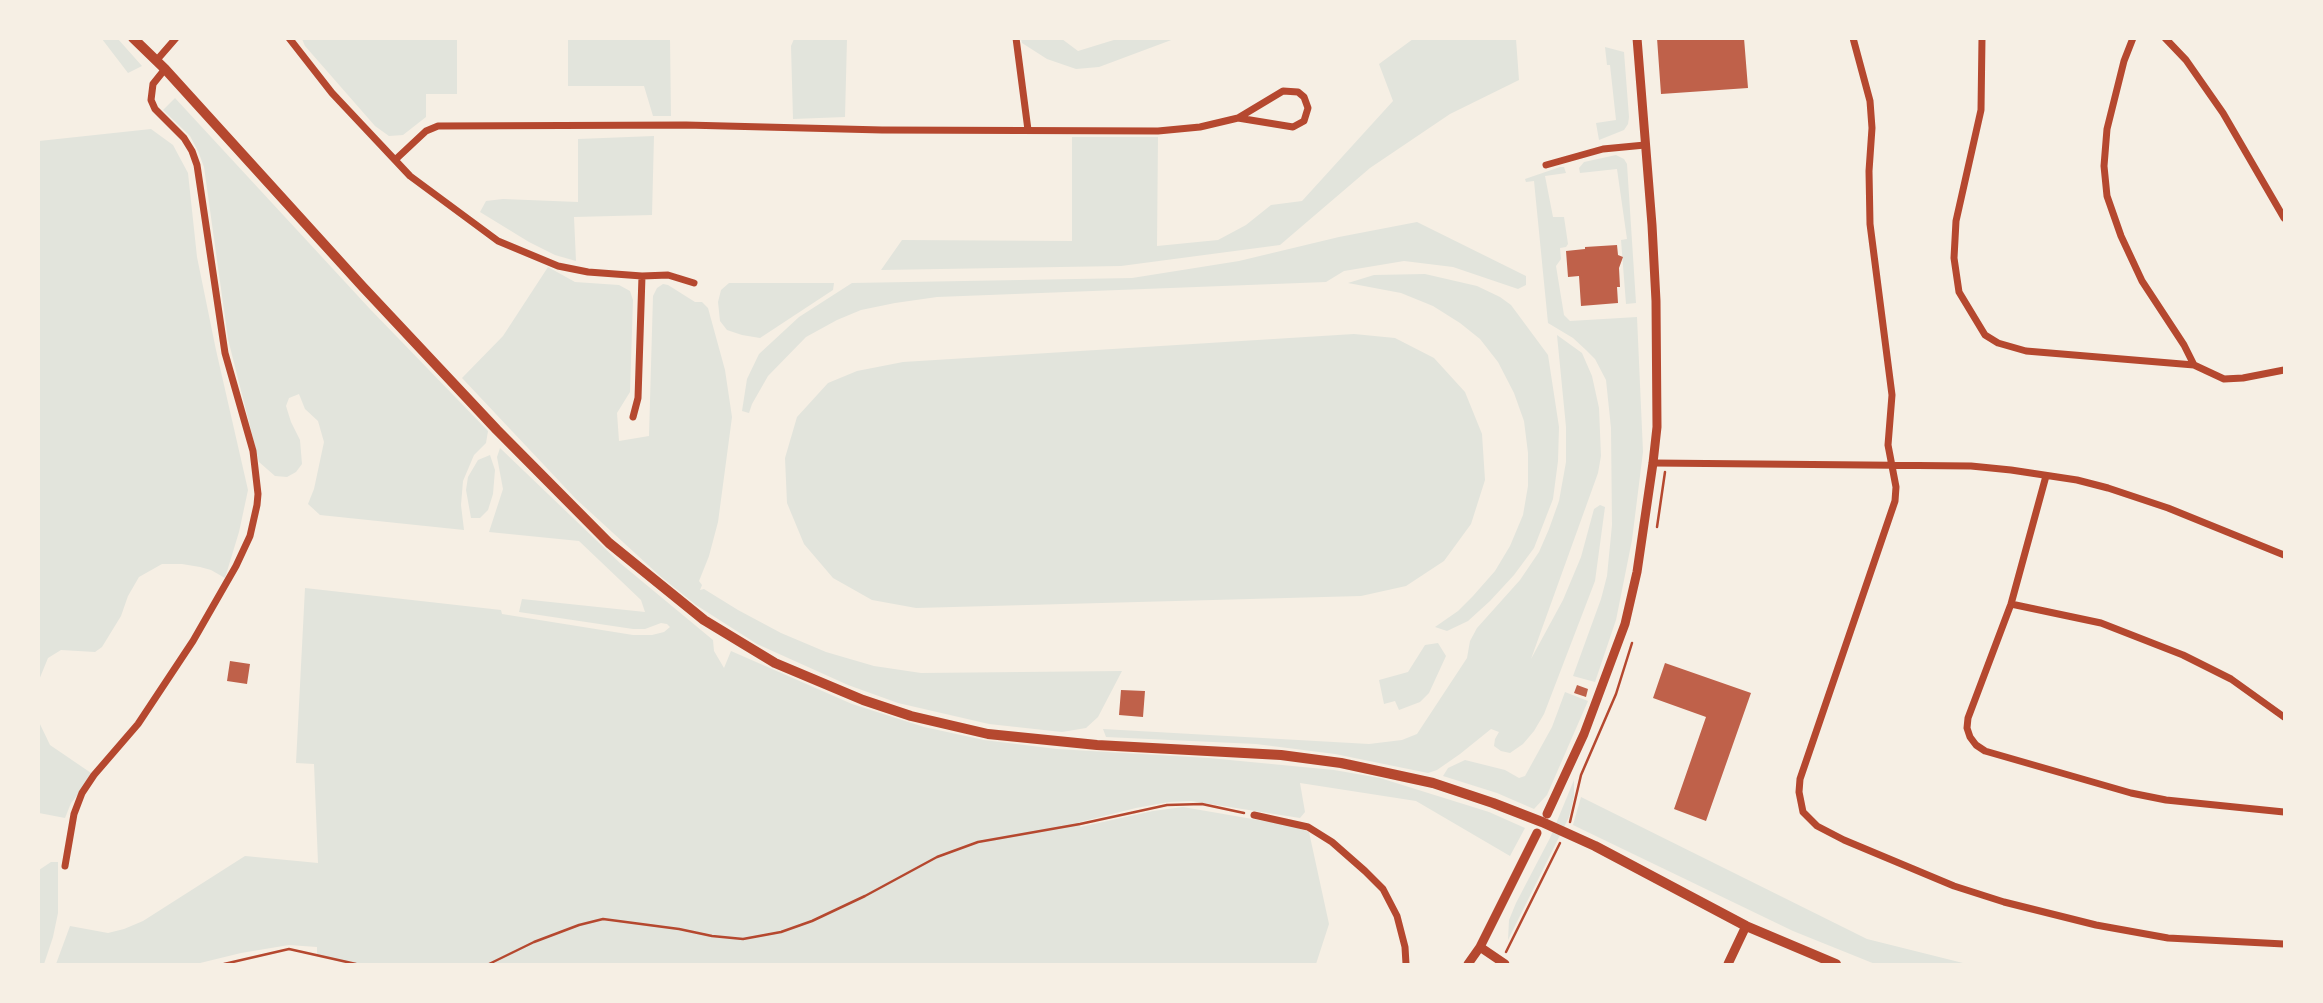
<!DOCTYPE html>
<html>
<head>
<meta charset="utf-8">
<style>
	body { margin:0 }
	#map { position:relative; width:2323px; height:1003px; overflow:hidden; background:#f6efe4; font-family:"Work Sans",sans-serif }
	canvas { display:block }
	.frame { position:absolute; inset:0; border:40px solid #f6efe4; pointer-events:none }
</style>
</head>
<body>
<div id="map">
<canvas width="2323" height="1003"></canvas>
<div class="frame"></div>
</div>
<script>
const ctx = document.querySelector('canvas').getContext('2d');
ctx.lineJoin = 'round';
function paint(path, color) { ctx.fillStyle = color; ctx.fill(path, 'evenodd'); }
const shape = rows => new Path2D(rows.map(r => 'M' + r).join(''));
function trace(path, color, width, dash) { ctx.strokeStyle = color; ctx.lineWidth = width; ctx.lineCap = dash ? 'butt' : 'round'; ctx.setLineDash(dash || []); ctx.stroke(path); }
const green = shape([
	[102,39,118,39,142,66,128,73],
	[302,39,457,39,457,94,426,94,426,117,403,135,389,136,375,126,305,46],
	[568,39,670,39,671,116,653,116,644,86,568,86],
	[794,39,847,39,845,117,793,119,791,46],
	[1021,39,1062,39,1078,51,1117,39,1174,39,1099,67,1076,69,1047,59,1022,43],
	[1413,39,1516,39,1519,80,1450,114,1370,168,1280,245,1121,266,881,270,902,240,1072,241,1072,137,1158,137,1157,246,1218,240,1246,225,1271,205,1302,201,1393,101,1379,64],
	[1605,47,1624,52,1629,117,1628,124,1624,130,1599,140,1596,123,1616,120,1610,65,1607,65],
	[175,98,370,309,488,431,486,443,474,455,463,481,461,505,464,530,320,515,308,504,314,489,324,442,318,421,305,409,299,394,289,398,286,406,291,422,300,440,302,464,296,472,287,477,275,476,259,462,228,339,204,167,198,151,190,136,163,110],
	[151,129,173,145,188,173,197,257,216,350,248,490,239,532,225,578,211,570,200,567,182,564,162,564,139,577,128,596,121,616,102,647,95,652,61,650,48,658,39,680,39,141],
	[654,136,652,215,574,217,576,261,555,255,529,242,480,212,486,201,503,199,578,202,578,139],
	[1616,155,1624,159,1627,164,1636,303,1626,304,1621,240,1627,239,1617,169,1580,173,1579,168,1584,162],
	[1560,167,1564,167,1566,173,1545,176,1553,217,1564,217,1568,244,1566,247,1560,248,1561,259,1556,266,1564,315,1570,321,1637,317,1643,452,1632,540,1616,620,1595,682,1573,676,1601,599,1607,576,1612,525,1611,428,1606,380,1595,359,1586,350,1573,338,1548,323,1534,181,1526,182,1525,179],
	[1417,222,1526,276,1526,285,1518,289,1453,267,1404,261,1344,271,1326,282,937,297,895,303,861,310,837,320,806,337,768,376,752,404,749,413,742,411,747,379,759,354,799,317,852,283,1132,278,1239,261,1339,237],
	[548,267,575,282,619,285,630,291,633,300,630,392,617,413,619,441,649,436,653,296,657,288,663,284,668,285,695,302,702,302,708,308,725,370,732,417,718,522,709,556,699,581,702,585,700,590,704,589,738,610,781,633,826,652,874,666,921,673,1122,671,1098,717,1086,728,1062,732,989,724,898,703,848,685,757,644,696,605,660,576,576,499,462,378,503,336],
	[1425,274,1477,286,1500,297,1511,305,1548,355,1559,427,1558,461,1553,499,1534,548,1514,575,1490,601,1468,621,1447,631,1435,627,1458,611,1473,596,1495,571,1510,546,1523,515,1528,486,1528,453,1524,421,1514,393,1498,362,1480,339,1460,323,1433,306,1401,293,1348,283,1374,275],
	[729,283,834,283,833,290,760,338,742,335,727,330,720,321,718,302,721,290],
	[1354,334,1395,338,1434,358,1465,392,1482,434,1485,480,1471,524,1444,561,1406,586,1361,596,916,608,872,600,833,578,804,544,787,503,785,458,797,417,828,383,857,371,903,362],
	[1557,335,1582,353,1592,376,1599,408,1601,456,1598,473,1531,659,1563,600,1581,557,1594,509,1600,505,1605,507,1595,581,1544,714,1534,731,1523,744,1510,753,1501,751,1494,746,1495,739,1499,732,1491,729,1460,754,1437,770,1428,773,1335,754,1256,744,1106,737,1103,729,1369,744,1402,740,1417,734,1467,658,1470,641,1477,628,1520,580,1539,552,1549,529,1559,501,1566,462,1566,427],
	[500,448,620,563,713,640,714,651,724,668,731,651,852,704,924,727,984,740,1057,749,1209,758,1334,770,1380,778,1489,812,1525,828,1510,856,1416,801,1300,783,1305,812,1300,818,1191,801,1169,802,1136,808,1080,822,1080,827,1153,811,1183,807,1293,826,1309,832,1329,924,1316,964,347,964,317,955,317,947,289,945,241,953,196,964,56,964,70,926,108,933,124,929,143,921,245,856,318,863,314,764,296,763,305,588,501,610,502,614,633,635,652,635,664,632,670,627,667,624,661,623,645,629,633,629,519,612,522,599,645,612,641,600,579,541,489,532,503,489,497,457],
	[490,455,495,470,493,494,488,510,480,518,471,518,466,490,468,477,478,460],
	[1438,643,1446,656,1429,693,1420,702,1399,710,1395,701,1384,704,1379,680,1408,672,1425,645],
	[1565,692,1588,701,1547,795,1534,809,1497,793,1443,776,1448,768,1465,760,1505,770,1519,778,1525,776,1552,727],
	[38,720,50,745,94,775,71,803,65,818,39,813],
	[1574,780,1574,796,1569,817,1508,940,1509,920,1516,903,1550,838],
	[1581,797,1867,939,1967,964,1875,964,1793,931,1573,825],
	[51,862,58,862,58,913,53,937,44,964,39,964,39,870]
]);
const building = shape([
	[1657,38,1744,38,1748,88,1661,94],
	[1617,245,1618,255,1623,257,1619,268,1620,287,1617,287,1618,303,1581,306,1579,276,1568,277,1566,251,1585,249,1585,247],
	[230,661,250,664,247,684,227,681],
	[1665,663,1751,693,1706,821,1674,809,1706,717,1653,698],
	[1577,685,1588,689,1586,697,1574,693],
	[1121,690,1145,691,1143,717,1119,715]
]);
const path = shape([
	[1657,527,1665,472],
	[1570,822,1581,775,1616,694,1632,643],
	[1506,952,1560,843],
	[224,964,289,949,356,964],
	[489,964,534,942,579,925,603,919,679,929,712,936,743,939,781,932,812,921,865,896,937,857,978,842,1080,824,1167,805,1202,804,1244,813]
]);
const minor = shape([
	[289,38,332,93,410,176,498,241,558,266,588,272,642,276,668,275,694,283],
	[1016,38,1028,130],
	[1853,38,1870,101,1872,128,1869,171,1870,224,1892,395,1888,445,1896,487,1895,501,1800,779,1799,792,1803,812,1817,826,1844,840,1954,886,2004,902,2096,925,2168,938,2284,944],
	[1982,38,1981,110,1956,221,1954,258,1959,292,1985,335,1998,343,2026,351,2194,365,2224,379,2243,378,2284,370],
	[2133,38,2124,61,2107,129,2104,166,2107,196,2121,236,2142,281,2184,345,2194,365],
	[2165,38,2186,60,2223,113,2284,218],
	[156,61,176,38],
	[395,160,426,131,438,126,686,125,882,130,1158,131,1200,127,1238,118,1293,127,1304,121,1308,108,1304,97,1298,92,1283,91,1238,118],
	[1546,165,1603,149,1645,145],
	[633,417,638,398,642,276],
	[1653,463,1971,466,2011,470,2077,480,2108,488,2168,508,2284,555],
	[2046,476,2011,604,1968,718,1967,728,1970,737,1976,745,1985,751,2131,793,2166,800,2284,812],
	[2011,604,2101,623,2183,655,2231,679,2284,717],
	[1254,815,1308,827,1332,842,1365,871,1383,889,1397,916,1405,947,1406,964],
	[65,866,74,814,82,793,94,775,138,724,193,641,236,566,250,536,257,505,258,494,253,451,225,353,197,165,192,151,184,138,155,109,151,100,153,84,165,69]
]);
const tertiary = shape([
	[1547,814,1584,734,1625,624,1637,572,1653,463,1657,427,1656,301,1652,225,1637,38],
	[1480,947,1505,964],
	[1468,964,1480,947,1537,833],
	[1728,964,1746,926]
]);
const secondary = shape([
	[133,38,165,69,362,286,497,430,609,543,704,620,775,663,863,700,911,716,988,734,1097,745,1281,755,1341,763,1433,783,1493,803,1542,822,1595,846,1746,926,1836,964]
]);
paint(green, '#e2e4dc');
paint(building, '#bf614a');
trace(path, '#b5482f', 2.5);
trace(minor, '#b5482f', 7);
trace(tertiary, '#b5482f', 9);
trace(secondary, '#b5482f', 10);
</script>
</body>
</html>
